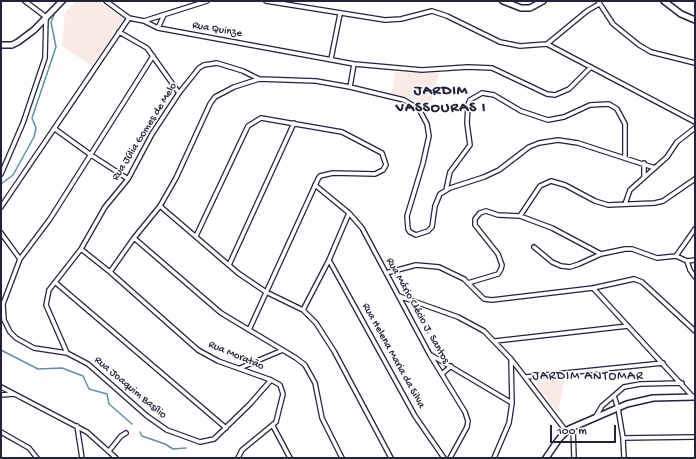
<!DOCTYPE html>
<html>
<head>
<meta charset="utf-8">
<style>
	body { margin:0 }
	#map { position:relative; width:696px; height:459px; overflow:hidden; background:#fff; font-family:"Gochi Hand",sans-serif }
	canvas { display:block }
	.frame { position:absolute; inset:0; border:2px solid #22223b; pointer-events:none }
	.scale { position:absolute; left:550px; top:425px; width:66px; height:18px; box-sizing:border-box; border:2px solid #22223b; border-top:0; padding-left:5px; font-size:12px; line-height:14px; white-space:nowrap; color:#22223b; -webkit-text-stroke:3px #fff; paint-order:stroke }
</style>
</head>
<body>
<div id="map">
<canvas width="696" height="459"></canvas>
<div class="frame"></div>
<div class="scale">100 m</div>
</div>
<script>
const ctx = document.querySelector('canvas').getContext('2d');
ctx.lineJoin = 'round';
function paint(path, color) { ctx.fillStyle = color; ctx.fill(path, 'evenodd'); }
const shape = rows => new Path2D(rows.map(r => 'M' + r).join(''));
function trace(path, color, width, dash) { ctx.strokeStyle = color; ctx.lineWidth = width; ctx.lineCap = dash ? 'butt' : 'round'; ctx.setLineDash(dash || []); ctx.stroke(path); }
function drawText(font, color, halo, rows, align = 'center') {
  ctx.font = font + ' "Gochi Hand",sans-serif'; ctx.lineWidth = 3; ctx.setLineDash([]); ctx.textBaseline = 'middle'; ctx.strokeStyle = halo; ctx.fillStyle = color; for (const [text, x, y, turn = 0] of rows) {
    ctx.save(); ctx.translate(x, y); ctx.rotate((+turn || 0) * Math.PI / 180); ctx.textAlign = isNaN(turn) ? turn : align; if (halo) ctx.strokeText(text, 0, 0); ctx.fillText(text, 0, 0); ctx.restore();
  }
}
const built = shape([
	[77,1,98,1,122,18,122,22,92,66,62,46,65,12],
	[395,72,439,73,430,108,416,100,392,94],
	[565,377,558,413,534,380]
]);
const stream = shape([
	[1,184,13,175,34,137,36,128,32,118,56,47,51,22,54,15],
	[1,350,38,369,62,368,83,376,89,389,107,394,109,404,132,424],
	[140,432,142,436,165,444,173,449,186,448]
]);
const street = shape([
	[106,1,129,18,144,21,158,28,354,64,422,70,468,67,492,68,547,94,555,95,569,89,591,67],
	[266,1,385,20,401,19,432,11,447,16,500,42,520,46,547,44,587,11,599,4],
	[598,1,613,24,639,45,651,52,695,63],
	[144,21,207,1],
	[158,28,164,15],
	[119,32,147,48,179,93],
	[547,44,695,122],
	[331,59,340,14],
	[350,87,354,64],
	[55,129,91,155,128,179],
	[644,163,644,177],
	[1,174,23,123,45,58,46,17,25,1],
	[315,185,349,213,362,228,430,355,465,412,468,421,467,427,450,458],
	[446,190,450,172,470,145,467,123,468,105,470,100,482,93,494,95,521,111,548,120,564,117,590,105,609,104,617,109,625,124,625,157],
	[625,204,630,190,667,157,677,142,695,128],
	[160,206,238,273,266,292,303,310,316,323,334,351,391,458],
	[1,207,129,18],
	[520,216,540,186,551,181,565,185,595,201,608,205,655,203,663,201,695,179],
	[1,233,20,259,3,304,4,320,10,332,16,338,34,348,67,353,88,364,147,416,167,430,200,442,214,439,250,404,271,380],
	[196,236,248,126,261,118,342,132,382,153,386,165,383,170,375,174,333,173,320,176,318,179,249,330],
	[134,238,221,313,296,358,305,365,315,383,322,418,342,458],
	[534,247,552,262,561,266,570,267,579,264,601,254,625,249,632,249,657,258,676,256],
	[81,249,110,272,198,350,218,361,271,380,280,385,283,394,276,422,242,450,238,458],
	[676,256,695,229],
	[676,256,687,261,695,260],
	[20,259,50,219,153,56],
	[329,260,415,416,444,458],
	[687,261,690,270,695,277],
	[229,265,294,123],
	[110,272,134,238,160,206,176,178,210,104,215,97,234,87,259,79],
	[386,273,416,265,439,267,464,279,484,299,492,300,593,288,634,279,642,282,695,331],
	[56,283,226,428],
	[468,283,498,274,501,269,502,265,498,254,475,225,475,219,480,213,486,211,498,215,520,216,552,228,601,254],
	[593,288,693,397],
	[399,296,458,317,484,331,511,359,566,431],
	[303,310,329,260,349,213],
	[495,341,628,326],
	[67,353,46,305,49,290,81,249,105,207,128,179,152,134,179,93,199,68,204,65,217,63,243,71,259,79,316,81,350,87,404,100,419,109,427,124,429,136,423,163,407,216,408,229,410,232,416,235,428,231,432,227,435,206,440,194,450,188,484,177,499,170,529,147,539,143,558,140,578,143,655,168],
	[431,355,512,403],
	[240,368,283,350],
	[442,374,451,366],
	[526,377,663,363],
	[1,387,87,432,116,458],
	[1,395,14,394],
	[614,396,618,408,623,438,624,458],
	[595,418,602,406,624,387,640,384,682,383],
	[77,426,82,458],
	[273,426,290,458],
	[573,427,574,458],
	[1,432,29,448,37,458],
	[623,438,695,437],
	[109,451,121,436,126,433],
	[494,458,509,423,512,403,511,359]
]);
const secondary = shape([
	[503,1,521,8,530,8,543,1],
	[664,1,681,14,695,20],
	[1,45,12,45,18,42,34,30,62,1],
	[546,458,559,439,569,429,627,404,653,398,695,397]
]);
const streetNames = [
	["Rua Quinze",217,30,10],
	["Rua Júlia Gomes de Melo",145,132,-58],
	["Rua Mário Clécio J. Santos",417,311,61],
	["Rua Moratão",236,356,23],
	["Rua Helena Maria da Silva",393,356,61],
	["Rua Joaquim Basílio",130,388,40]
];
const quarterNames = [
	["JARDIM ANTOMAR",588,377]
];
const districtNames = [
	["JARDIM",441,92],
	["VASSOURAS I",441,109]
];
paint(built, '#fae9e4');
trace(stream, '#638da8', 1.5);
trace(street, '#22223b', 6);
trace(secondary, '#22223b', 8);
trace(street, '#fff', 3.5);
trace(secondary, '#fff', 5);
drawText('11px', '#22223b', '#fff', streetNames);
ctx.letterSpacing = '1px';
drawText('13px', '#22223b', '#fff', quarterNames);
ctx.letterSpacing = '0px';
ctx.letterSpacing = '1px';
drawText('bold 15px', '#22223b', '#fff', districtNames);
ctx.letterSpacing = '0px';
</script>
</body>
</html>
